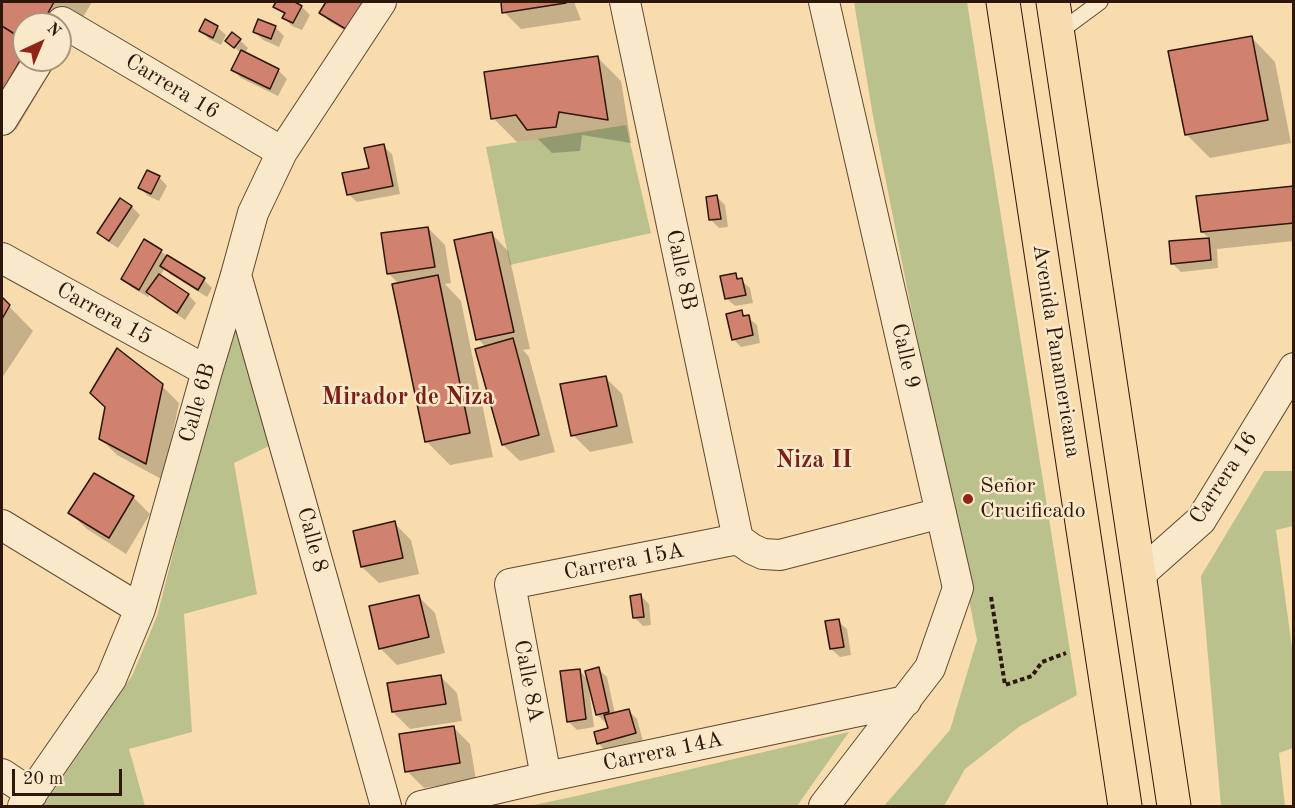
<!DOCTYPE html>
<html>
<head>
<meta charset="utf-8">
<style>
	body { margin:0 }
	#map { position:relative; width:1295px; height:808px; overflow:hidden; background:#f8dcad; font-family:"Old Standard TT",serif }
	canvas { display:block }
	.frame { position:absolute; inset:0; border:3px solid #2e1609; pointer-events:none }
	.north { position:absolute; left:12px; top:12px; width:60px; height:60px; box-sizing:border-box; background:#fae8ca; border:2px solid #a8947d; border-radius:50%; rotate:44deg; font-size:16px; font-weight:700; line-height:24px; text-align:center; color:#2e1609 }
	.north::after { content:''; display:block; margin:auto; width:21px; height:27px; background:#8f2418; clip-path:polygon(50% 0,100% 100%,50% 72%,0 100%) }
	.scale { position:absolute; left:12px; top:769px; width:110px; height:27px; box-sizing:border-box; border:3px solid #2e1609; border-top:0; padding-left:8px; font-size:18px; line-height:21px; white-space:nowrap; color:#2e1609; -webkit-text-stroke:4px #fae8ca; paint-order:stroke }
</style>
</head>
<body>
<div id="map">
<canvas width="1295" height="808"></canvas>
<div class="frame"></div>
<div class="north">N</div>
<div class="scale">20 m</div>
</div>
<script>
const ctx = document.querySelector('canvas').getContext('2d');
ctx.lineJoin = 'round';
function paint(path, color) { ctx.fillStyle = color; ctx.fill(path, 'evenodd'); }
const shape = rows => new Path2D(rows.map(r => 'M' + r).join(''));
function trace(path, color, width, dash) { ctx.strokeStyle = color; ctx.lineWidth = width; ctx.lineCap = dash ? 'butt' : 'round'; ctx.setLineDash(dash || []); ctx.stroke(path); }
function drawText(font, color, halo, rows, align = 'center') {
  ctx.font = font + ' "Old Standard TT",serif'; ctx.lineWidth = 5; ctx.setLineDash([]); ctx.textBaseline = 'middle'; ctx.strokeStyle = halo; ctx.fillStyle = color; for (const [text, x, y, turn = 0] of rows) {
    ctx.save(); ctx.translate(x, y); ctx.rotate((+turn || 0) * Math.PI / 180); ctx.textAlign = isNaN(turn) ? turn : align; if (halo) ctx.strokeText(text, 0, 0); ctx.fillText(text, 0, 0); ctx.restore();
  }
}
const green = shape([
	[854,2,967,2,1077,695,1020,726,965,769,944,806,884,806,950,730,977,640,873,116],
	[626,125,651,233,510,265,486,147],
	[238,314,273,444,234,463,257,594,184,614,192,732,129,749,145,806,43,806,132,676,157,616,214,394],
	[1264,471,1293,471,1293,526,1276,530,1293,655,1293,748,1279,753,1285,806,1221,806,1201,576],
	[849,732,797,806,529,806,572,797]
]);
const shadow = shape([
	[2,2,92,2,60,56,60,24,24,24,24,60,57,60,16,130,2,121],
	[278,2,291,2,302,7,310,15,302,30,292,26,284,18,285,15,275,7],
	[328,2,358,2,369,8,363,41,329,21,321,13],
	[503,2,574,2,581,20,521,29,504,12],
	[217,27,226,35,221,45,209,39,201,31],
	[275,27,284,36,279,47,263,40,255,32],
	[1252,38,1275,62,1291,143,1210,158,1186,134],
	[240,40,248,48,244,54,279,71,287,79,278,96,241,78,233,70,241,53,227,41],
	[597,57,621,81,631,143,582,135,580,151,552,153,538,139,517,142,493,118],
	[383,146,392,154,400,194,357,202,348,194,371,169],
	[159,177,167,186,159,201,148,196,139,187],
	[1294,188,1294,241,1217,249,1218,268,1181,272,1172,263,1170,242,1210,239,1202,232],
	[717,197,725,205,728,227,719,228,711,220],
	[121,200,132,207,140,215,118,248,107,241,99,232],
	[428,228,445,245,451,283,445,284,461,301,493,457,450,465,426,441,399,284,388,273],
	[492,234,508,251,530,349,523,350,529,357,555,452,520,461,503,445,486,347,478,339],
	[145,241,161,251,168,257,204,280,212,288,207,297,170,274,165,268,160,276,188,295,196,303,185,320,156,300,150,294,148,297,131,287,123,279],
	[735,275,750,288,753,303,735,306,726,298],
	[2,299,33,331,2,378],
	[741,312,757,325,760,343,741,347,733,339],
	[605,377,622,394,633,443,590,452,573,435],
	[162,386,179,403,163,480,117,455,100,438],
	[95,475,133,497,150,514,126,554,87,529,70,513],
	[394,523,411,540,419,574,379,583,362,567],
	[418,596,435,613,445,653,397,665,380,648],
	[641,596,649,604,651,625,643,626,635,618],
	[838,621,847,629,851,655,840,657,831,649],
	[598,669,607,677,615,714,629,711,637,719,643,741,607,752,598,743,610,729,608,723,606,723,597,715,591,690,589,690,594,727,577,730,569,722,579,670,588,680],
	[440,676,457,693,462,721,410,729,393,712],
	[453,727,470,744,476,780,424,788,407,771]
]);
const building = shape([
	[2,2,54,2,42,24,24,24,24,40,2,26,2,2],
	[276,2,295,2,302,6,293,23,282,18,285,13,273,7,276,2],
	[326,2,361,2,370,7,354,34,319,13,326,2],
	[501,2,565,2,566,3,502,13,501,2],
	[205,19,218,26,213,38,199,31,205,19],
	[258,19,276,26,271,39,253,32,258,19],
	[2,26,24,40,24,54,2,92,2,26],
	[232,32,241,39,234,48,225,41,232,32],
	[1252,36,1268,120,1185,135,1168,51,1252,36],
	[241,50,279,69,270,89,231,70,241,50],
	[598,56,608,120,559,112,556,127,527,130,516,115,491,119,484,72,598,56],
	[384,144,393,186,347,195,342,173,369,168,364,148,384,144],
	[147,170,160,176,151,194,138,188,147,170],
	[1294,186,1294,223,1201,232,1196,196,1294,186],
	[717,195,721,219,709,220,706,197,717,195],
	[120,198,132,206,109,241,97,233,120,198],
	[428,227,435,267,387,274,381,233,428,227],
	[492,232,514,332,476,340,454,240,492,232],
	[1209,238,1211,260,1171,264,1169,241,1209,238],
	[144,239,162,250,139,290,121,279,144,239],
	[167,255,205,278,198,290,160,266,167,255],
	[736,273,737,279,742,278,746,295,725,299,720,276,736,273],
	[159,274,189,294,177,313,146,292,159,274],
	[438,275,470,433,425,442,392,284,438,275],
	[2,297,10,305,2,319,2,297],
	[742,310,743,316,749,315,753,335,732,340,726,314,742,310],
	[513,338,539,435,502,445,475,349,513,338],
	[117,348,163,384,146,464,99,439,105,407,90,393,117,348],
	[606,376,617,426,571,436,560,384,606,376],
	[94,473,134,496,109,538,68,513,94,473],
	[395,521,403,558,361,567,353,531,395,521],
	[641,594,644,617,633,618,630,596,641,594],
	[419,595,429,637,379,649,369,606,419,595],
	[839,619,844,647,830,649,825,621,839,619],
	[599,667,609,712,596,715,585,671,599,667],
	[580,669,586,719,567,722,560,671,580,669],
	[441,675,446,704,392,712,387,683,441,675],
	[629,709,636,733,597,744,594,732,608,728,604,715,629,709],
	[454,726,460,763,405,772,399,734,454,726]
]);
const path = shape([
	[991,597,1005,685,1032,676,1042,662,1066,653]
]);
const lane = shape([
	[1058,33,1100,2]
]);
const street = shape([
	[625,2,738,539],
	[824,2,958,588,930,668,824,806],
	[62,22,282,152],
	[2,120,39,60],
	[2,258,207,371],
	[236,275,298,492,386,806],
	[2,525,140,609],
	[738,539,752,549,763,554,780,555,941,513],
	[1139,575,1201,520,1294,368],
	[2,774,32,794],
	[546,777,510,584,738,539],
	[23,806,111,679,140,609,207,371,236,275,253,213,282,152,381,2],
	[421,806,546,777,906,701]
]);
const primary = shape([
	[1003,2,1125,806],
	[1053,2,1174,806]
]);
const markers = [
	[968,499,6,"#8f2418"]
];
const streetNames = [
	["Carrera 16",172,87,31],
	["Calle 8B",681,270,78],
	["Carrera 15",104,314,29],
	["Avenida Panamericana",1056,351,81],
	["Calle 9",905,356,77],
	["Calle 6B",198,403,-74],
	["Carrera 16",1224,478,-57],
	["Calle 8",312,540,75],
	["Carrera 15A",624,562,-11],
	["Calle 8A",528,681,79],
	["Carrera 14A",663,752,-12]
];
const poiNames = [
	["Señor",980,486],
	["Crucificado",980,511]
];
const neighbourhoodNames = [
	["Mirador de Niza",408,398],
	["Niza II",814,461]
];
paint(green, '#bac18c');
paint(shadow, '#0003');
paint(building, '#d1826f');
trace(building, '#2e1609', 1.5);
trace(lane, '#604832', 17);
trace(street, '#604832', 32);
trace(primary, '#2e1609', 35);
trace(path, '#2e1609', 4, [4.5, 3]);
trace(lane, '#fae8ca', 15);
trace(street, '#fae8ca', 30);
trace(primary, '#f8dcad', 33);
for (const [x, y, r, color] of markers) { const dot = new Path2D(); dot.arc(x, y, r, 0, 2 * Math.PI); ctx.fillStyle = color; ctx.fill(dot); trace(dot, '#fae8ca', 2); }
drawText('22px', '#2e1609', '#fae8ca', streetNames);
drawText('22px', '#2e1609', '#fae8ca', poiNames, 'left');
drawText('bold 24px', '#7a1f14', '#fae8ca', neighbourhoodNames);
</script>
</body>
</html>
